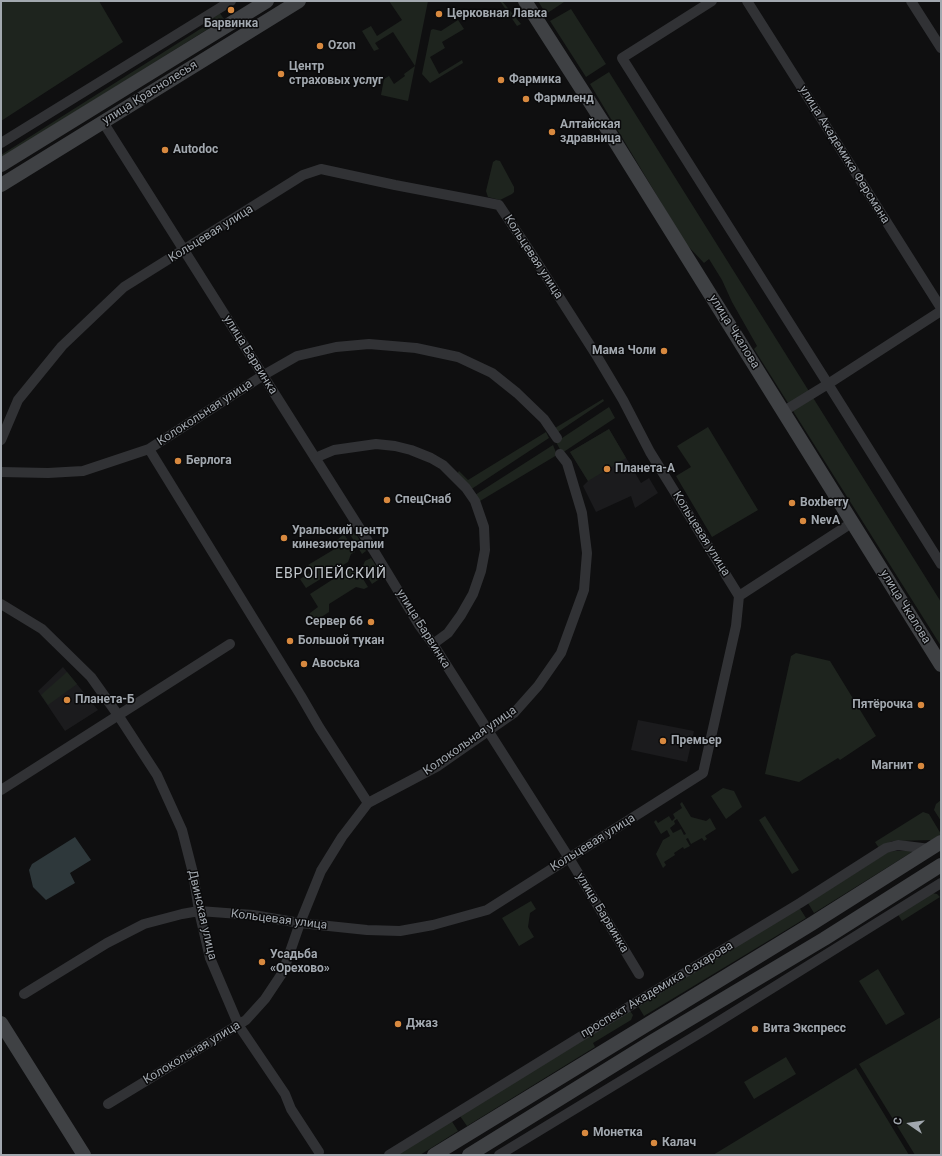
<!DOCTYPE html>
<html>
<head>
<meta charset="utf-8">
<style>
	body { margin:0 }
	#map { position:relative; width:942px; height:1156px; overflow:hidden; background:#0f0f10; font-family:Roboto,sans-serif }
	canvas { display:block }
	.frame { position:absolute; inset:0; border:2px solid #a2a8af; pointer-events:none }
	.north { position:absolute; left:890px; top:1104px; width:40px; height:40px; -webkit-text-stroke:3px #0a0a0b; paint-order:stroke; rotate:283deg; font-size:11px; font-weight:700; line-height:16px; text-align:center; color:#a2a8af }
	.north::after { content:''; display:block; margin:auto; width:14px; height:18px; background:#a2a8af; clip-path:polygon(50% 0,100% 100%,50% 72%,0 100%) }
</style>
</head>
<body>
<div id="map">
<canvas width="942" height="1156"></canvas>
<div class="frame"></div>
<div class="north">С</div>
</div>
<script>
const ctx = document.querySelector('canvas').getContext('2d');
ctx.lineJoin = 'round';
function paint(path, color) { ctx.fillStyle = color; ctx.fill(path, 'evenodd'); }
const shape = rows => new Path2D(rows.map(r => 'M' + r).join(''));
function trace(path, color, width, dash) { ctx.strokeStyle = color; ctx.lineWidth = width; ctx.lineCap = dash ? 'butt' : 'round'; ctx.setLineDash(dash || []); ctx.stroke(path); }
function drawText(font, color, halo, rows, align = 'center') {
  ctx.font = font + ' Roboto,sans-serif'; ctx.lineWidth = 3; ctx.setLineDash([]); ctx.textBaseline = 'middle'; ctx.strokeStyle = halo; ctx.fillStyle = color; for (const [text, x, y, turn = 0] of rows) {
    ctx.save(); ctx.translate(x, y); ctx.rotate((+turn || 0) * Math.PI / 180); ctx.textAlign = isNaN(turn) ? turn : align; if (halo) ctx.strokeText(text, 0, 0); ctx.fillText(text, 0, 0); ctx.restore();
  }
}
const built = shape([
	[609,429,641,483,649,478,658,493,635,508,631,496,596,512,583,486,588,481,570,452],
	[63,667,98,710,65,731,38,691],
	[638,720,694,731,687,762,631,750]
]);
const green = shape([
	[1,1,99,1,123,42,1,121],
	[389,1,428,1,408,101,381,95,384,79,389,76,394,84,405,76,404,74,415,66,393,32,375,43,379,49,374,51,362,31,371,26,377,36,402,20],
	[500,1,502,1,521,24,517,26],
	[538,1,564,1,564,2,546,14],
	[571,9,606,64,586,77,550,21],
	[219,12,224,19,1,158,1,155,205,26,208,20],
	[458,20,464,29,442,42,445,48,430,57,439,74,462,60,463,63,430,83,422,74,431,30,433,29,441,31],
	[609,72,941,602,941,646,754,349,757,346,732,302,722,280,709,259,704,263,686,244,590,84],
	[496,160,500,161,514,187,514,192,512,194,500,200,488,197,486,191,493,162],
	[603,399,604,401,558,432,555,428],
	[609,407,615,418,562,453,556,442],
	[708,427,758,510,712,537,676,476,691,467,677,446],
	[609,429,626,458,588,481,570,452],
	[546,432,549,438,470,490,457,474,459,471,468,480],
	[553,445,557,455,480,501,475,495],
	[353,532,356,534,366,551,362,554,349,533],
	[344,534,355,552,351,554,348,562,306,588,300,579,311,572,308,565,338,547,337,540],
	[371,558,380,572,380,577,378,580,372,584,362,568,365,561],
	[352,567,357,569,368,587,364,589,356,587,329,604,329,612,315,621,310,620,309,617,310,613,318,607,310,594],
	[796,653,830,661,876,736,840,760,838,758,799,782,765,774,791,656],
	[67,672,77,684,48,705,41,695],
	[723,788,734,791,742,807,726,819,711,796],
	[941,800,941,821,934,810,936,804],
	[682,802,691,817,706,821,710,818,716,829,705,836,707,839,704,841,702,838,691,844,688,838,686,839,690,846,684,849,683,847,674,853,675,855,664,862,666,865,663,868,656,854,663,840,670,836,667,830,661,834,654,822,656,820,658,823,669,816,672,821,675,818,673,814,682,808,680,804],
	[677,819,686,834,684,835,681,829,673,833,670,828,675,824,674,821],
	[923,812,929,814,941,834,932,840,892,841,879,848,875,842],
	[765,816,799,870,792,874,759,820],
	[895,851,911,851,912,852,814,913,808,903,888,852],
	[932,893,937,894,940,897,902,921,897,913],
	[531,901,536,909,530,913,528,927,534,937,519,946,502,918],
	[799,907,806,918,644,1016,638,1006],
	[878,969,905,1014,886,1025,859,981],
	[630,1011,633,1015,631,1020,593,1043,595,1047,467,1126,460,1116],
	[941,1017,941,1155,915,1155,859,1064],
	[786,1057,796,1074,754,1099,744,1082],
	[856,1068,909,1155,713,1155],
	[451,1120,458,1131,420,1155,396,1155]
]);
const water = shape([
	[75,837,91,860,70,873,75,883,46,900,33,887,29,870,32,864]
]);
const street = shape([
	[712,1,622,58,828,384,941,564],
	[747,1,941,308],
	[911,1,941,48],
	[103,122,374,551,419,625,433,644,569,858,639,974],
	[1,143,231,1],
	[784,411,828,384,941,311],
	[1,440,18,400,62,346,124,287,303,175,321,169,395,185,479,201,499,205,533,256,595,353,623,400,650,452,739,596,736,626,703,773,487,910,433,925,400,931,367,930,300,923,253,915,199,911,182,914,144,924,107,943,24,994],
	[149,449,301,696,319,727,368,803],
	[315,458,334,450,376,444,395,446,411,450,431,458,443,465,466,488,475,501,484,527,485,550,481,571,473,594,461,615,448,633,433,644],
	[1,472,48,473,83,471,149,449,262,376,297,356,336,347,369,344,416,348,458,357,492,373,517,393,544,419,557,438],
	[739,596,853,522],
	[1,604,42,629,91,677,118,715,157,775,182,830,193,873,199,911,210,958,239,1026,285,1094,291,1109,319,1152],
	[1,790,230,644],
	[108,1104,246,1020,265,999,283,972,300,923,321,871,342,837,368,803,438,766,514,713,538,686,561,653,584,590,587,553,582,513,567,463,560,454],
	[389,1155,630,1006,800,903,886,848,898,845,930,849],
	[499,1155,705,1030,941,883]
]);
const secondary = shape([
	[525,1,611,135,941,665],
	[1,165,267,1],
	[1,185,299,1],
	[1,1023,84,1155],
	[434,1155,813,923,941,842],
	[469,1155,653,1041,824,939,941,865]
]);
const markers = [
	[231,10,4,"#d8893f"],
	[439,14,4,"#d8893f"],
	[320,46,4,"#d8893f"],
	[281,74,4,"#d8893f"],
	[501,80,4,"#d8893f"],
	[526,99,4,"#d8893f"],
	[552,132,4,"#d8893f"],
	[165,150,4,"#d8893f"],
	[664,351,4,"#d8893f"],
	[178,461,4,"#d8893f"],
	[607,469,4,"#d8893f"],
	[387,500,4,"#d8893f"],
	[792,503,4,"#d8893f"],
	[803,521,4,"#d8893f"],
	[284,538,4,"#d8893f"],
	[371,622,4,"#d8893f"],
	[290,641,4,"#d8893f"],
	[304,664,4,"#d8893f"],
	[67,700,4,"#d8893f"],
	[921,705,4,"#d8893f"],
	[663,741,4,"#d8893f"],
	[921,766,4,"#d8893f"],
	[262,962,4,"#d8893f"],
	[398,1024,4,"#d8893f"],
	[755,1029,4,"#d8893f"],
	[585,1133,4,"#d8893f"],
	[654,1143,4,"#d8893f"]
];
const poiNames = [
	["Церковная Лавка",447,14],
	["Барвинка",231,24,"center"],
	["Ozon",328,46],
	["Центр",289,67],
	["страховых услуг",289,81],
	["Фармика",509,80],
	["Фармленд",534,99],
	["Алтайская",560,125],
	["здравница",560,139],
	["Autodoc",173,150],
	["Мама Чоли",656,351,"right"],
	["Берлога",186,461],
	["Планета-А",615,469],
	["СпецСнаб",395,500],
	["Boxberry",800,503],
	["NevA",811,521],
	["Уральский центр",292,531],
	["кинезиотерапии",292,545],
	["Сервер 66",363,622,"right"],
	["Большой тукан",298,641],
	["Авоська",312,664],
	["Планета-Б",75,700],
	["Пятёрочка",913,705,"right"],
	["Премьер",671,741],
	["Магнит",913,766,"right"],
	["Усадьба",270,955],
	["«Орехово»",270,969],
	["Джаз",406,1024],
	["Вита Экспресс",763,1029],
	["Монетка",593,1133],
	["Калач",662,1143]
];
const streetNames = [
	["улица Краснолесья",150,93,-32],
	["улица Академика Ферсмана",844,155,58],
	["Кольцевая улица",211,234,-32],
	["Кольцевая улица",533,257,57],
	["улица Чкалова",734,332,58],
	["улица Барвинка",250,355,58],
	["Колокольная улица",205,413,-33],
	["Кольцевая улица",701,534,58],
	["улица Чкалова",905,607,58],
	["улица Барвинка",423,629,58],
	["Колокольная улица",470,741,-35],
	["Кольцевая улица",593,843,-32],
	["улица Барвинка",602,913,59],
	["Двинская улица",202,915,77],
	["Кольцевая улица",279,920,7],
	["проспект Академика Сахарова",657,990,-31],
	["Колокольная улица",192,1053,-31]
];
const quarterNames = [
	["ЕВРОПЕЙСКИЙ",331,574]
];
paint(built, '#1b1b1d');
paint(green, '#1e241e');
paint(water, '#2e383b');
trace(street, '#313235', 10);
trace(secondary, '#3f4144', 14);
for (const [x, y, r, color] of markers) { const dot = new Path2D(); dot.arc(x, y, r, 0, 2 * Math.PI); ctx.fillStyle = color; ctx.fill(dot); trace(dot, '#0a0a0b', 1.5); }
drawText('bold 12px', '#a2a8af', '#0a0a0b', poiNames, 'left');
drawText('12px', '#a2a8af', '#0a0a0b', streetNames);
ctx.letterSpacing = '1px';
drawText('14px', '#c2c7cc', '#0a0a0b', quarterNames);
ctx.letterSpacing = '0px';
</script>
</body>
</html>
